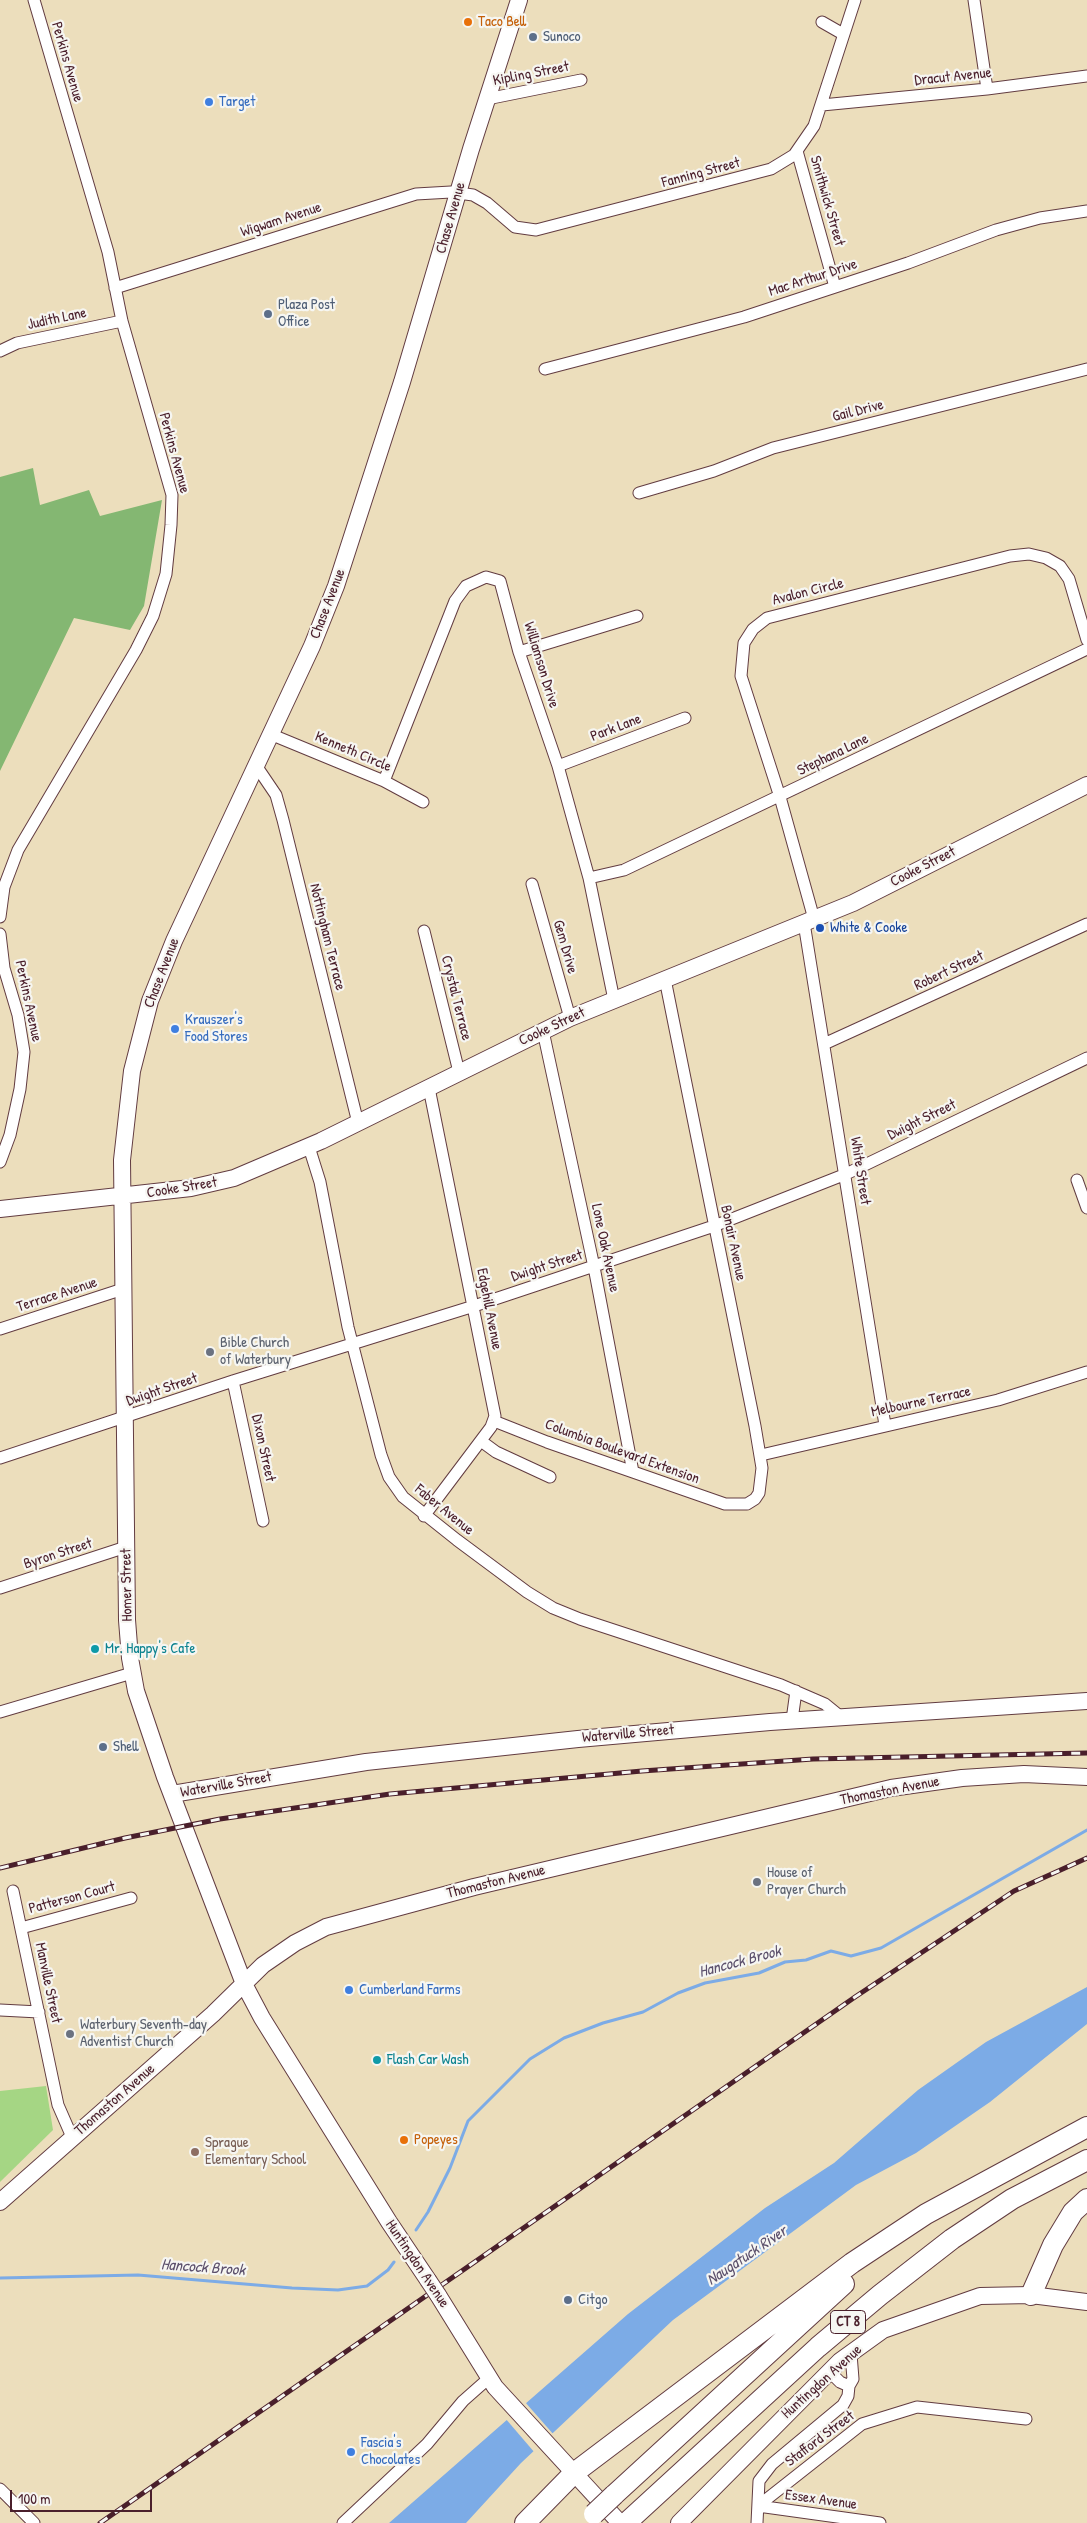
<!DOCTYPE html>
<html>
<head>
<meta charset="utf-8">
<style>
	body { margin:0 }
	#map { position:relative; width:1087px; height:2523px; overflow:hidden; background:#ecdebc; font-family:"Patrick Hand",sans-serif }
	canvas { display:block }
	.scale { position:absolute; left:10px; top:2490px; width:142px; height:22px; box-sizing:border-box; border:2px solid #4a1f2b; border-top:0; padding-left:6px; font-size:15px; line-height:18px; white-space:nowrap; color:#4a1f2b; -webkit-text-stroke:4px #f6f6f2; paint-order:stroke }
</style>
</head>
<body>
<div id="map">
<canvas width="1087" height="2523"></canvas>
<div class="scale">100 m</div>
</div>
<script>
const ctx = document.querySelector('canvas').getContext('2d');
ctx.lineJoin = 'round';
function paint(path, color) { ctx.fillStyle = color; ctx.fill(path, 'evenodd'); }
const shape = rows => new Path2D(rows.map(r => 'M' + r).join(''));
function trace(path, color, width, dash) { ctx.strokeStyle = color; ctx.lineWidth = width; ctx.lineCap = dash ? 'butt' : 'round'; ctx.setLineDash(dash || []); ctx.stroke(path); }
function drawText(font, color, halo, rows, align = 'center') {
  ctx.font = font + ' "Patrick Hand",sans-serif'; ctx.lineWidth = 4.5; ctx.setLineDash([]); ctx.textBaseline = 'middle'; ctx.strokeStyle = halo; ctx.fillStyle = color; for (const [text, x, y, turn = 0] of rows) {
    ctx.save(); ctx.translate(x, y); ctx.rotate((+turn || 0) * Math.PI / 180); ctx.textAlign = isNaN(turn) ? turn : align; if (halo) ctx.strokeText(text, 0, 0); ctx.fillText(text, 0, 0); ctx.restore();
  }
}
const green = shape([
	[46,2086,53,2130,0,2182,0,2091]
]);
const forest = shape([
	[33,468,40,505,89,490,100,516,162,500,144,606,130,630,74,618,0,771,0,477]
]);
const water = shape([
	[1087,1987,1087,2024,990,2102,916,2153,856,2185,673,2320,521,2463,466,2523,389,2523,628,2314,765,2208,834,2163,918,2090,986,2042]
]);
const pier = shape([
	[525,2402,554,2435,535,2453,505,2418]
]);
const stream = shape([
	[416,2230,428,2212,450,2168,468,2121,530,2059,564,2038,603,2023,643,2012,678,1993,705,1983,759,1973,785,1962,806,1960,831,1951,851,1956,881,1948,1087,1830],
	[0,2278,138,2275,292,2288,338,2290,367,2286,388,2270,394,2262]
]);
const street = shape([
	[974,0,987,89],
	[822,22,843,34],
	[487,99,581,80],
	[822,105,987,89,1087,76],
	[797,151,835,287],
	[115,288,416,194,451,192,473,195,487,203,515,227,536,230,771,169,794,155,814,126,855,0],
	[0,351,17,343,122,321],
	[545,369,744,317,908,263,996,230,1040,218,1087,211],
	[639,493,714,471,773,448,1087,369],
	[519,652,637,616],
	[270,734,384,781,423,802],
	[255,764,276,795,283,820,358,1123],
	[558,766,685,718],
	[384,781,455,601,466,586,486,577,500,581,519,652,558,766,589,878,614,1000],
	[589,878,624,870,1087,649],
	[532,884,570,1018],
	[0,917,4,887,18,850,136,650,153,616,166,574,171,525,172,495,122,321,108,252,34,0],
	[814,919,780,797,741,676,744,643,753,629,767,618,1010,556,1029,554,1046,558,1060,566,1069,579,1087,640],
	[804,923,885,1425],
	[424,931,459,1072],
	[0,934,4,968,18,1015,24,1052,20,1089,10,1135,0,1162],
	[543,1031,594,1267,633,1472],
	[824,1044,1087,924],
	[309,1147,320,1182,348,1327,381,1455,389,1477,403,1497,457,1540,527,1592,553,1608,580,1619,781,1685,825,1704,841,1717],
	[1077,1180,1087,1208],
	[0,1329,123,1289],
	[233,1381,263,1521],
	[494,1421,547,1442,725,1504,747,1504,755,1499,759,1493,762,1468,755,1426,665,979],
	[481,1441,496,1452,550,1477],
	[761,1455,998,1400,1087,1372],
	[0,1458,233,1381,474,1306,714,1226,846,1174,1087,1058],
	[424,1516,491,1427,495,1416,429,1088],
	[0,1588,126,1547],
	[0,1712,132,1673],
	[792,1720,796,1691],
	[13,1891,58,2105,72,2137],
	[21,1928,131,1898],
	[0,2010,39,2012],
	[830,2372,840,2382,849,2386],
	[0,2489,34,2523],
	[758,2506,862,2424,917,2407,1026,2419],
	[758,2506,880,2523],
	[343,2523,427,2444,463,2401,489,2378],
	[757,2523,759,2481,772,2464,843,2405,848,2396,849,2386,853,2379,851,2354]
]);
const secondary = shape([
	[0,1209,191,1188,234,1178,321,1141,570,1018,853,903,1087,785],
	[172,1794,366,1762,578,1739,770,1722,1087,1701],
	[0,2202,213,2014,263,1965,295,1943,326,1927,474,1887,891,1788,962,1778,1024,1774,1087,1777],
	[428,2280,389,2222,262,2018,244,1984,165,1777,136,1691,130,1658,127,1620,122,1160,132,1071,150,1001,174,941,312,646,336,586,402,382,471,149,519,0],
	[438,2295,495,2387,620,2523],
	[679,2523,840,2361,883,2330,980,2296,1031,2295,1087,2302]
]);
const highway = shape([
	[1031,2295,1053,2245,1073,2212,1087,2199],
	[614,2495,844,2284],
	[525,2523,574,2473,852,2263,926,2214,1087,2127],
	[626,2523,818,2347,880,2295,952,2239,1012,2199,1087,2160]
]);
const rail = shape([
	[0,1868,125,1838,220,1819,390,1794,642,1771,813,1759,1087,1753],
	[100,2523,855,1997,1014,1891,1087,1858]
]);
const secondaryBridge = shape([
	[428,2280,438,2295]
]);
const highwayBridge = shape([
	[594,2514,614,2495]
]);
const markers = [
	[468,22,5,"#e8710a"],
	[533,37,5,"#5c6f8a"],
	[209,102,5,"#3f7fe0"],
	[268,314,5,"#5c6f8a"],
	[820,928,5,"#1a4fb4"],
	[175,1029,5,"#3f7fe0"],
	[210,1352,5,"#6b7280"],
	[95,1649,5,"#0f9aa8"],
	[103,1747,5,"#5c6f8a"],
	[757,1882,5,"#6b7280"],
	[349,1990,5,"#3f7fe0"],
	[70,2034,5,"#6b7280"],
	[377,2060,5,"#0f9aa8"],
	[404,2140,5,"#e8710a"],
	[195,2152,5,"#8d6e63"],
	[568,2300,5,"#5c6f8a"],
	[351,2452,5,"#3f7fe0"]
];
const shields = [
	[848,2322,35]
];
const shieldNames = [
	["CT 8",848,2322]
];
const foodNames = [
	["Taco Bell",478,22],
	["Popeyes",414,2140]
];
const serviceNames = [
	["Sunoco",543,37],
	["Plaza Post",278,305],
	["Office",278,322],
	["Shell",113,1747],
	["Citgo",578,2300]
];
const streetNames = [
	["Perkins Avenue",67,62,74],
	["Kipling Street",531,74,-11],
	["Dracut Avenue",953,77,-6],
	["Fanning Street",701,173,-15],
	["Smithwick Street",827,201,74],
	["Chase Avenue",451,218,-74],
	["Wigwam Avenue",281,220,-18],
	["Mac Arthur Drive",813,278,-18],
	["Judith Lane",57,319,-12],
	["Gail Drive",858,411,-14],
	["Perkins Avenue",174,453,75],
	["Avalon Circle",808,592,-14],
	["Chase Avenue",328,604,-69],
	["Williamson Drive",541,665,73],
	["Park Lane",616,728,-21],
	["Kenneth Circle",353,752,23],
	["Stephana Lane",833,755,-26],
	["Cooke Street",923,867,-27],
	["Nottingham Terrace",327,937,76],
	["Gem Drive",565,947,74],
	["Robert Street",949,971,-25],
	["Chase Avenue",162,973,-69],
	["Crystal Terrace",456,998,76],
	["Perkins Avenue",28,1001,78],
	["Cooke Street",552,1027,-25],
	["Dwight Street",922,1120,-26],
	["White Street",860,1171,81],
	["Cooke Street",182,1188,-9],
	["Bonair Avenue",733,1243,78],
	["Lone Oak Avenue",605,1248,78],
	["Dwight Street",547,1266,-18],
	["Terrace Avenue",57,1295,-18],
	["Edgehill Avenue",489,1309,79],
	["Dwight Street",162,1390,-19],
	["Melbourne Terrace",921,1402,-12],
	["Dixon Street",263,1448,78],
	["Columbia Boulevard Extension",622,1452,20],
	["Faber Avenue",444,1510,39],
	["Byron Street",58,1554,-18],
	["Homer Street",127,1585,-91],
	["Waterville Street",628,1734,-5],
	["Waterville Street",226,1785,-10],
	["Thomaston Avenue",890,1791,-11],
	["Thomaston Avenue",496,1882,-14],
	["Patterson Court",72,1898,-15],
	["Manville Street",48,1983,78],
	["Thomaston Avenue",115,2100,-41],
	["Huntingdon Avenue",417,2264,56],
	["Huntingdon Avenue",822,2382,-42],
	["Stafford Street",820,2439,-37],
	["Essex Avenue",821,2500,8]
];
const shopNames = [
	["Target",219,102],
	["Krauszer's",185,1020],
	["Food Stores",185,1037],
	["Cumberland Farms",359,1990],
	["Fascia's",361,2443],
	["Chocolates",361,2460]
];
const transitNames = [
	["White & Cooke",830,928]
];
const worshipNames = [
	["Bible Church",220,1343],
	["of Waterbury",220,1360],
	["House of",767,1873],
	["Prayer Church",767,1890],
	["Waterbury Seventh-day",80,2025],
	["Adventist Church",80,2042]
];
const cultureNames = [
	["Mr. Happy's Cafe",105,1649],
	["Flash Car Wash",387,2060]
];
const educationNames = [
	["Sprague",205,2143],
	["Elementary School",205,2160]
];
const waterNames = [
	["Hancock Brook",740,1962,-15],
	["Naugatuck River",747,2256,-34],
	["Hancock Brook",203,2268,4]
];
paint(green, '#a5d684');
paint(forest, '#84b772');
paint(water, '#7cabe6');
paint(pier, '#ecdebc');
trace(stream, '#7cabe6', 3);
trace(street, '#623c41', 13);
trace(secondary, '#623c41', 18);
trace(highway, '#623c41', 22);
trace(street, '#fff', 11);
trace(secondary, '#fff', 16);
trace(highway, '#fff', 20);
trace(rail, '#4a1f2b', 5);
trace(rail, '#f6f6f2', 3, [9]);
trace(secondaryBridge, '#623c41', 18, []);
trace(highwayBridge, '#623c41', 22, []);
trace(secondaryBridge, '#fff', 16);
trace(highwayBridge, '#fff', 20);
for (const [x, y, r, color] of markers) { const dot = new Path2D(); dot.arc(x, y, r, 0, 2 * Math.PI); ctx.fillStyle = color; ctx.fill(dot); trace(dot, '#f6f6f2', 2); }
for (const [x, y, w] of shields) { const box = new Path2D(); box.roundRect(x - w / 2, y - 11.5, w, 23, 4); ctx.fillStyle = '#f6f6f2'; ctx.fill(box); trace(box, '#4a1f2b', 1); }
drawText('bold 14px', '#4a1f2b', null, shieldNames);
drawText('15px', '#c56008', '#f6f6f2', foodNames, 'left');
drawText('15px', '#4e5e75', '#f6f6f2', serviceNames, 'left');
drawText('15px', '#4a1f2b', '#f6f6f2', streetNames);
drawText('15px', '#366cbe', '#f6f6f2', shopNames, 'left');
drawText('15px', '#164399', '#f6f6f2', transitNames, 'left');
drawText('15px', '#5b616d', '#f6f6f2', worshipNames, 'left');
drawText('15px', '#0d838f', '#f6f6f2', cultureNames, 'left');
drawText('15px', '#785e54', '#f6f6f2', educationNames, 'left');
drawText('italic 16px', '#5c506c', '#f6f6f2', waterNames);
</script>
</body>
</html>
